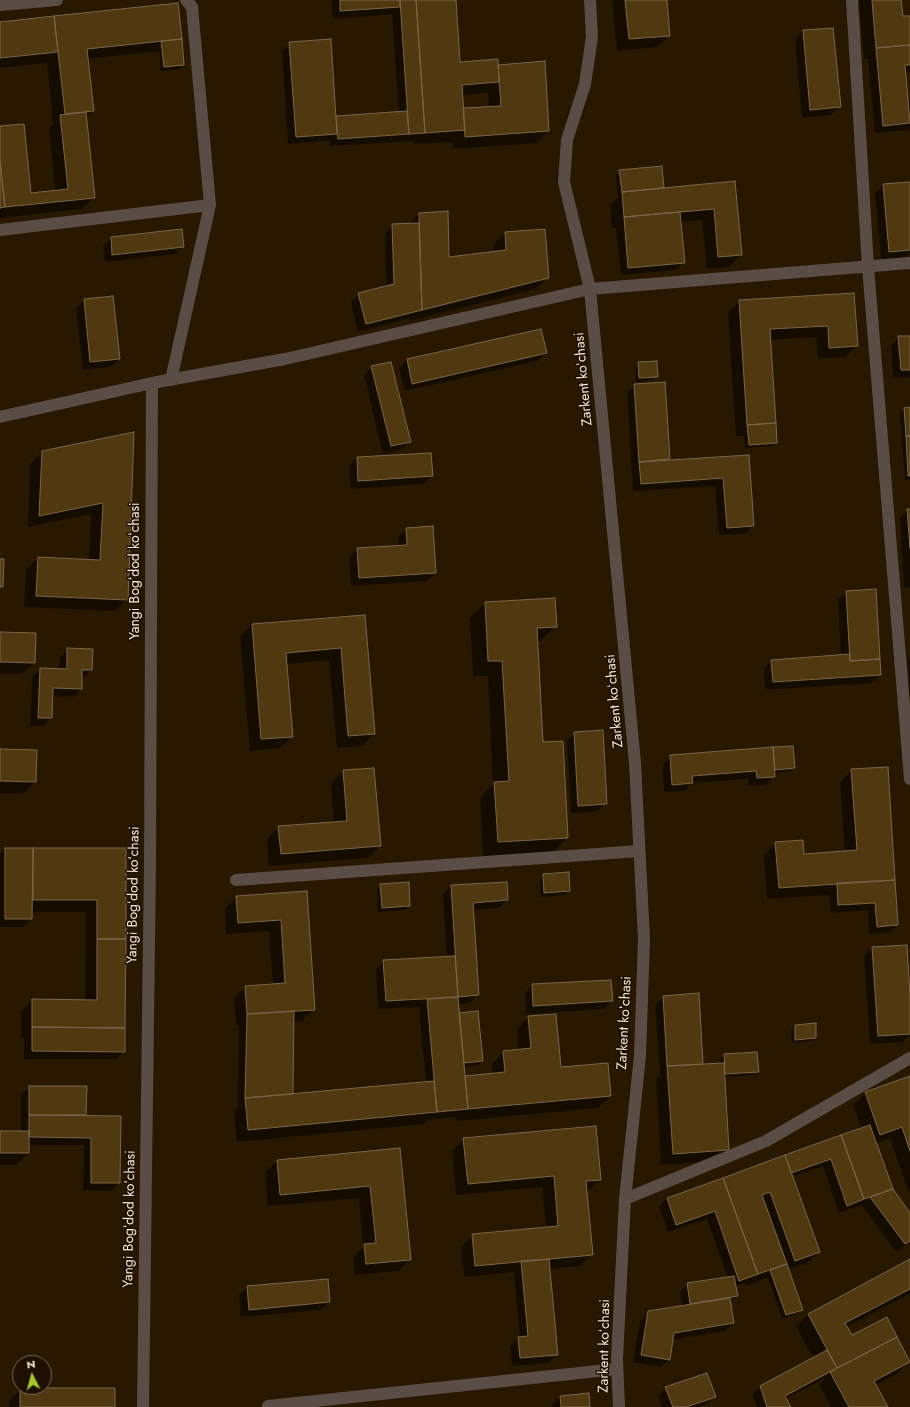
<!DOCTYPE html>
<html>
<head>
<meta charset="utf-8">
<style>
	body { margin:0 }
	#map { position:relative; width:910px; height:1407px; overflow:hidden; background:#291800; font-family:Jost,sans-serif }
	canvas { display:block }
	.north { position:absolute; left:12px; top:1355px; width:40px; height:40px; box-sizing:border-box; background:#1f0f00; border:1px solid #746657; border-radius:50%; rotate:354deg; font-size:11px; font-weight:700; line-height:16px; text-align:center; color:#f4e9d9 }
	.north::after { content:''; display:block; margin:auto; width:14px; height:18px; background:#a2c929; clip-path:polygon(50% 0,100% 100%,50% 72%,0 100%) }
</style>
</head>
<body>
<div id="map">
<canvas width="910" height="1407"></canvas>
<div class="north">N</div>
</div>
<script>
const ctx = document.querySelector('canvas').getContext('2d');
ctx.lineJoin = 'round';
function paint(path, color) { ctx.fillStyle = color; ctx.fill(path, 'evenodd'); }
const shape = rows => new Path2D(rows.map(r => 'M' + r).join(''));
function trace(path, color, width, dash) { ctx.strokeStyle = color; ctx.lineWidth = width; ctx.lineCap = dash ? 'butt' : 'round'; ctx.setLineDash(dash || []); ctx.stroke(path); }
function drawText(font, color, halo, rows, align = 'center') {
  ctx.font = font + ' Jost,sans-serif'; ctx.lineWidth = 3; ctx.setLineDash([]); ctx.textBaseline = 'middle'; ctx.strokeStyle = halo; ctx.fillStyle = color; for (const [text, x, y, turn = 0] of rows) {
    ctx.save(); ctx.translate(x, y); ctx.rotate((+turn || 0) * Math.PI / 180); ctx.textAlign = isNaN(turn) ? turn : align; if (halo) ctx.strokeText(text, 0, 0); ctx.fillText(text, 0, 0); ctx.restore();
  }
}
const shadow = shape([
	[331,0,455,0,459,63,497,66,548,131,536,143,453,149,453,142,414,144,414,141,330,146,330,141,288,144,282,51,290,43,335,117,399,113,392,14,333,19],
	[488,93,489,108,462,110,461,95],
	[612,0,666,0,669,35,657,47,617,51],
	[859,0,900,0,902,17,910,17,910,72,905,72,907,102,910,102,910,130,875,133,868,59,864,59],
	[177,4,183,65,180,69,161,71,159,51,87,59,93,111,86,117,94,197,82,209,0,218,0,127,30,194,55,191,49,128,53,124,47,63,0,68,0,23],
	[803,31,839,107,831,115,802,118,795,39],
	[620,171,663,189,734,182,741,255,729,267,707,269,702,220,680,222,684,262,676,270,621,275,616,228,612,228,610,205,618,197,616,175],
	[910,183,910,253,906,257,881,259,875,193,883,185],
	[419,214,448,258,494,253,493,245,505,233,548,277,536,289,410,321,410,318,358,332,351,302,359,294,386,287,385,233,393,225,408,225],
	[181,230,183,246,175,254,105,262,103,246,111,238],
	[853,294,857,345,845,357,818,359,816,337,770,340,776,442,772,446,745,448,744,436,736,436,728,313,740,301],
	[84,300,119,359,111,367,83,370,76,308],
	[899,337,910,337,910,377,893,378,891,346],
	[546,353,537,361,405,391,399,368,407,360],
	[638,363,657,376,653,380,636,382,635,367],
	[372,367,410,441,402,449,383,454,364,375],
	[664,383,669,460,749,456,753,526,745,534,719,535,715,486,633,491,627,393,635,385],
	[910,408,910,479,905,480,900,413,904,409],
	[133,433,127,599,115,611,24,607,26,570,38,558,89,560,91,514,28,527,30,464,42,452],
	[430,454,432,475,424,484,351,489,349,466,357,458],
	[908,510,910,510,910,587,904,588,900,518],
	[406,529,435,573,427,581,351,586,349,557,357,549,399,546,398,537],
	[875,590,880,675,872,683,765,690,764,669,772,660,841,656,838,600,846,592],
	[485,603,556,626,540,641,537,642,542,743,567,838,552,853,483,857,480,798,493,784,488,676,473,676,470,618],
	[364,616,374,734,362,746,337,748,329,660,286,664,292,736,280,748,250,751,240,637,252,625],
	[0,633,34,663,22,674,0,674],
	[68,649,92,650,91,670,83,678,81,678,81,689,73,697,52,696,51,718,43,726,30,726,32,677,40,669,59,669,60,657],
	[910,657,910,693,908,659],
	[575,733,606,803,598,811,571,813,567,741],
	[792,747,794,768,790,771,774,773,774,777,766,785,749,786,748,779,692,783,684,791,664,792,663,764,671,756],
	[0,750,35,782,23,794,0,793],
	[374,769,380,846,368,858,269,866,267,839,279,827,334,823,331,783,343,771],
	[852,770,897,925,889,933,869,934,868,910,831,913,829,895,767,899,764,855,776,843,803,855,845,852,840,782],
	[5,849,125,849,124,1051,116,1059,24,1059,24,1038,21,1038,21,1012,33,1000,85,1001,86,912,31,912,31,919,23,927,0,927,0,854],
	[544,875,569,891,565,895,541,897,540,879],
	[506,883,507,900,499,908,472,910,478,995,470,1003,458,1004,458,1014,482,1061,478,1065,463,1066,464,1077,493,1074,492,1064,503,1052,519,1050,517,1029,529,1017,560,1068,607,1064,610,1096,598,1108,457,1121,456,1117,428,1120,424,1124,237,1142,234,1111,240,1105,238,1106,239,1025,236,1025,234,998,246,987,273,985,269,931,226,934,225,908,237,897,306,892,314,1009,302,1021,293,1022,292,1095,426,1082,419,1007,378,1009,376,969,384,961,447,957,443,894,451,886],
	[381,885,409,906,405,910,378,912,377,889],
	[872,948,910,1011,910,1035,903,1042,870,1044,864,956],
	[533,985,612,1001,604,1009,526,1014,525,993],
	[698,994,702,1063,700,1065,720,1064,720,1059,724,1055,756,1053,758,1072,754,1075,724,1077,728,1150,717,1161,661,1165,656,1079,660,1075,655,1005,663,997],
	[795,1026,815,1038,812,1041,792,1043,791,1030],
	[910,1077,910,1191,909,1192,890,1139,875,1144,892,1190,910,1215,910,1242,896,1252,862,1205,839,1213,823,1166,792,1177,819,1252,807,1263,788,1270,802,1309,798,1313,782,1319,768,1278,746,1286,745,1283,735,1287,737,1296,729,1303,733,1323,725,1331,672,1340,669,1359,661,1367,633,1362,640,1321,648,1312,682,1307,680,1292,688,1284,728,1278,707,1219,668,1232,659,1206,667,1198,862,1129,853,1105,865,1093],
	[30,1087,86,1087,85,1116,119,1183,111,1191,83,1190,84,1145,28,1145,28,1153,16,1165,0,1165,0,1132,21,1132,21,1095],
	[464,1139,600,1180,588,1191,586,1192,592,1254,580,1266,549,1269,557,1354,549,1363,512,1366,510,1346,520,1338,514,1272,464,1277,461,1247,473,1235,546,1228,542,1187,456,1195,452,1151],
	[399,1149,410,1260,398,1271,355,1275,353,1257,363,1247,359,1198,268,1206,265,1172,277,1161],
	[910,1261,910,1294,846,1327,851,1337,887,1319,909,1361,898,1373,875,1385,887,1407,831,1407,819,1385,826,1377,785,1399,790,1407,757,1407,752,1394,761,1386,813,1358,796,1326,808,1314],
	[247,1287,329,1302,321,1310,241,1317,239,1295],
	[666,1388,715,1396,706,1404,699,1407,662,1407,658,1396],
	[21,1389,114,1407,9,1407,9,1401],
	[560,1397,589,1407,552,1407,552,1405]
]);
const building = shape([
	[340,0,400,0,400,7,340,11,340,0],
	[400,0,416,0,425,133,409,134,400,0],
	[416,0,456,0,460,62,498,59,499,82,462,85,465,130,425,133,416,0],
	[625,0,667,0,670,36,629,39,625,0],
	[872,0,901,0,903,16,910,16,910,45,876,48,872,0],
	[178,3,182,39,87,49,94,111,65,114,54,16,178,3],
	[54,16,58,52,0,58,0,22,54,16],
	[833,28,841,107,810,110,803,30,833,28],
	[182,39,184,65,164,67,161,41,182,39],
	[331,39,337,134,296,137,289,42,331,39],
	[910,45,910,65,905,65,910,123,883,126,876,48,910,45],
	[545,61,549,131,465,137,463,108,501,106,498,65,545,61],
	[407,111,409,134,338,139,336,116,407,111],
	[86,112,95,198,5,207,0,161,0,126,24,124,31,193,68,189,60,115,86,112],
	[0,161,5,207,0,208,0,161],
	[662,166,664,188,622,192,619,170,662,166],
	[735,181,742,255,718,257,714,209,624,217,622,192,735,181],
	[910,182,910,250,889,252,883,184,910,182],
	[448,211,449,257,506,250,505,232,545,229,549,278,422,310,419,213,448,211],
	[680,212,685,263,628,268,624,217,680,212],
	[419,223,422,310,366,324,358,293,394,284,392,224,419,223],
	[182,229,184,247,112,255,111,237,182,229],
	[854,293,858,346,829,348,828,326,770,329,776,423,747,425,739,300,854,293],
	[113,296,120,359,90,362,84,299,113,296],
	[541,329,547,353,412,384,407,359,541,329],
	[898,336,910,336,910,370,901,370,898,336],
	[657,361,658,377,639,378,638,362,657,361],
	[391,362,411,442,391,446,371,366,391,362],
	[665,382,670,459,639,462,634,384,665,382],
	[910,407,910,436,906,436,904,408,910,407],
	[776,423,777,443,749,445,747,425,776,423],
	[134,432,128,600,36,596,38,557,100,560,103,503,39,516,42,451,134,432],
	[906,436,910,436,910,476,908,476,906,436],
	[431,453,433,476,358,481,357,457,431,453],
	[749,455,754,526,727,528,723,478,641,484,639,462,749,455],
	[907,509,910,509,910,548,907,509],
	[433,526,436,573,359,578,357,548,407,545,406,528,433,526],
	[0,559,4,559,3,587,0,587,0,559],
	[876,589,880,659,850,661,846,591,876,589],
	[555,598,557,627,537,628,543,742,563,741,568,838,498,842,494,782,509,781,502,661,488,661,485,602,555,598],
	[365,615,375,734,348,736,341,648,286,653,293,737,261,739,252,624,365,615],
	[0,632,36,633,35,663,0,662,0,632],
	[67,648,93,649,92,670,82,670,82,689,53,688,52,718,38,718,40,668,67,669,67,648],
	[850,654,850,661,880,659,881,675,773,682,771,660,850,654],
	[603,730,607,804,578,806,574,732,603,730],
	[793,746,795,768,775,770,773,747,793,746],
	[773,747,775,777,757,778,756,771,692,776,693,783,672,785,670,755,773,747],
	[0,749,37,750,36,782,0,781,0,749],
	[888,767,895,880,779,888,775,842,803,840,804,854,857,850,851,769,888,767],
	[374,768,381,846,281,854,278,826,347,821,343,770,374,768],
	[5,848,33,848,32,919,5,919,5,848],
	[33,848,126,848,126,939,97,939,97,900,33,900,33,848],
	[569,872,570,891,544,893,543,874,569,872],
	[895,880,898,925,877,927,875,903,838,905,837,883,895,880],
	[409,882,410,906,382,908,380,884,409,882],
	[507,882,508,900,473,903,479,995,458,997,451,885,507,882],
	[307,891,315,1010,247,1014,245,986,285,983,281,920,238,923,236,896,307,891],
	[97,939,126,939,125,1028,32,1027,32,999,97,1000,97,939],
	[907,945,910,996,910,1034,878,1036,872,947,907,945],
	[455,956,458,997,386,1001,383,960,455,956],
	[611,980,613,1001,533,1006,532,984,611,980],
	[699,993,703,1064,667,1066,663,996,699,993],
	[458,997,468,1109,437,1112,427,999,458,997],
	[294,1011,293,1094,245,1098,247,1014,294,1011],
	[478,1011,483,1061,464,1063,459,1013,478,1011],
	[556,1014,561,1067,608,1063,611,1096,468,1109,465,1076,505,1072,503,1051,531,1048,528,1016,556,1014],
	[816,1023,816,1038,795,1040,795,1025,816,1023],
	[32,1027,125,1028,125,1052,32,1051,32,1027],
	[757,1052,759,1072,725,1074,724,1054,757,1052],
	[724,1063,729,1150,673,1154,667,1066,724,1063],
	[910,1076,910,1151,902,1127,880,1135,865,1092,910,1076],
	[434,1081,437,1112,248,1130,245,1098,434,1081],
	[29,1086,87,1086,86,1115,29,1115,29,1086],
	[29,1115,121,1116,120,1183,91,1183,91,1138,29,1137,29,1115],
	[870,1125,893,1189,864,1199,841,1135,870,1125],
	[596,1126,601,1180,586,1181,593,1255,475,1266,472,1234,558,1226,554,1176,468,1184,463,1138,596,1126],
	[0,1131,29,1131,29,1153,0,1153,0,1131],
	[841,1135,864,1199,847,1206,831,1159,791,1173,785,1155,841,1135],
	[400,1148,411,1260,366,1264,364,1244,376,1243,370,1186,280,1195,277,1160,400,1148],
	[785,1155,820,1252,795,1261,770,1192,762,1195,787,1264,758,1274,723,1178,785,1155],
	[723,1178,758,1274,739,1281,715,1211,676,1225,667,1198,723,1178],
	[893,1189,910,1213,910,1241,905,1244,870,1197,893,1189],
	[549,1259,558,1355,520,1358,518,1337,528,1336,521,1261,549,1259],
	[910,1259,910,1289,845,1323,852,1335,887,1317,897,1337,837,1368,808,1314,910,1259],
	[787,1264,803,1310,786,1315,770,1270,787,1264],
	[734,1276,738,1296,690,1304,687,1283,734,1276],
	[328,1279,330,1302,249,1310,247,1286,328,1279],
	[730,1298,734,1323,674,1333,670,1360,641,1355,648,1311,730,1298],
	[897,1337,910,1362,874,1381,888,1407,849,1407,830,1372,897,1337],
	[827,1350,837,1368,785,1396,791,1407,767,1407,760,1386,827,1350],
	[707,1373,716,1397,686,1407,673,1407,665,1387,707,1373],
	[20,1388,115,1388,115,1407,20,1407,20,1388],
	[589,1393,590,1407,561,1407,560,1396,589,1393]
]);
const service = shape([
	[0,5,57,0],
	[0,230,210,205],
	[236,880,639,851],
	[268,1406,617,1369]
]);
const minor = shape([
	[590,0,592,37,585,84,567,140,564,182,590,289,635,763,644,939,640,1056,625,1199,617,1359,619,1407],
	[852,0,868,267,910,779],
	[171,380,210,205,192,7,186,0],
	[0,417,152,383,285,359,590,289,910,263],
	[625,1199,766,1141,910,1058],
	[143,1407,150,863,152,383]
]);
const streetNames = [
	["Zarkent koʻchasi",584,379,-95],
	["Yangi Bogʻdod koʻchasi",136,571,-90],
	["Zarkent koʻchasi",615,701,-95],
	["Yangi Bogʻdod koʻchasi",134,895,-89],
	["Zarkent koʻchasi",625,1023,-87],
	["Yangi Bogʻdod koʻchasi",130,1219,-89],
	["Zarkent koʻchasi",605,1346,-89]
];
paint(shadow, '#0007');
paint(building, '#503810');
trace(building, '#7a664a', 1);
trace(service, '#594d45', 12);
trace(minor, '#594d45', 12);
drawText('14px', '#f4e9d9', '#1f0f00', streetNames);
</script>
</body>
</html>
